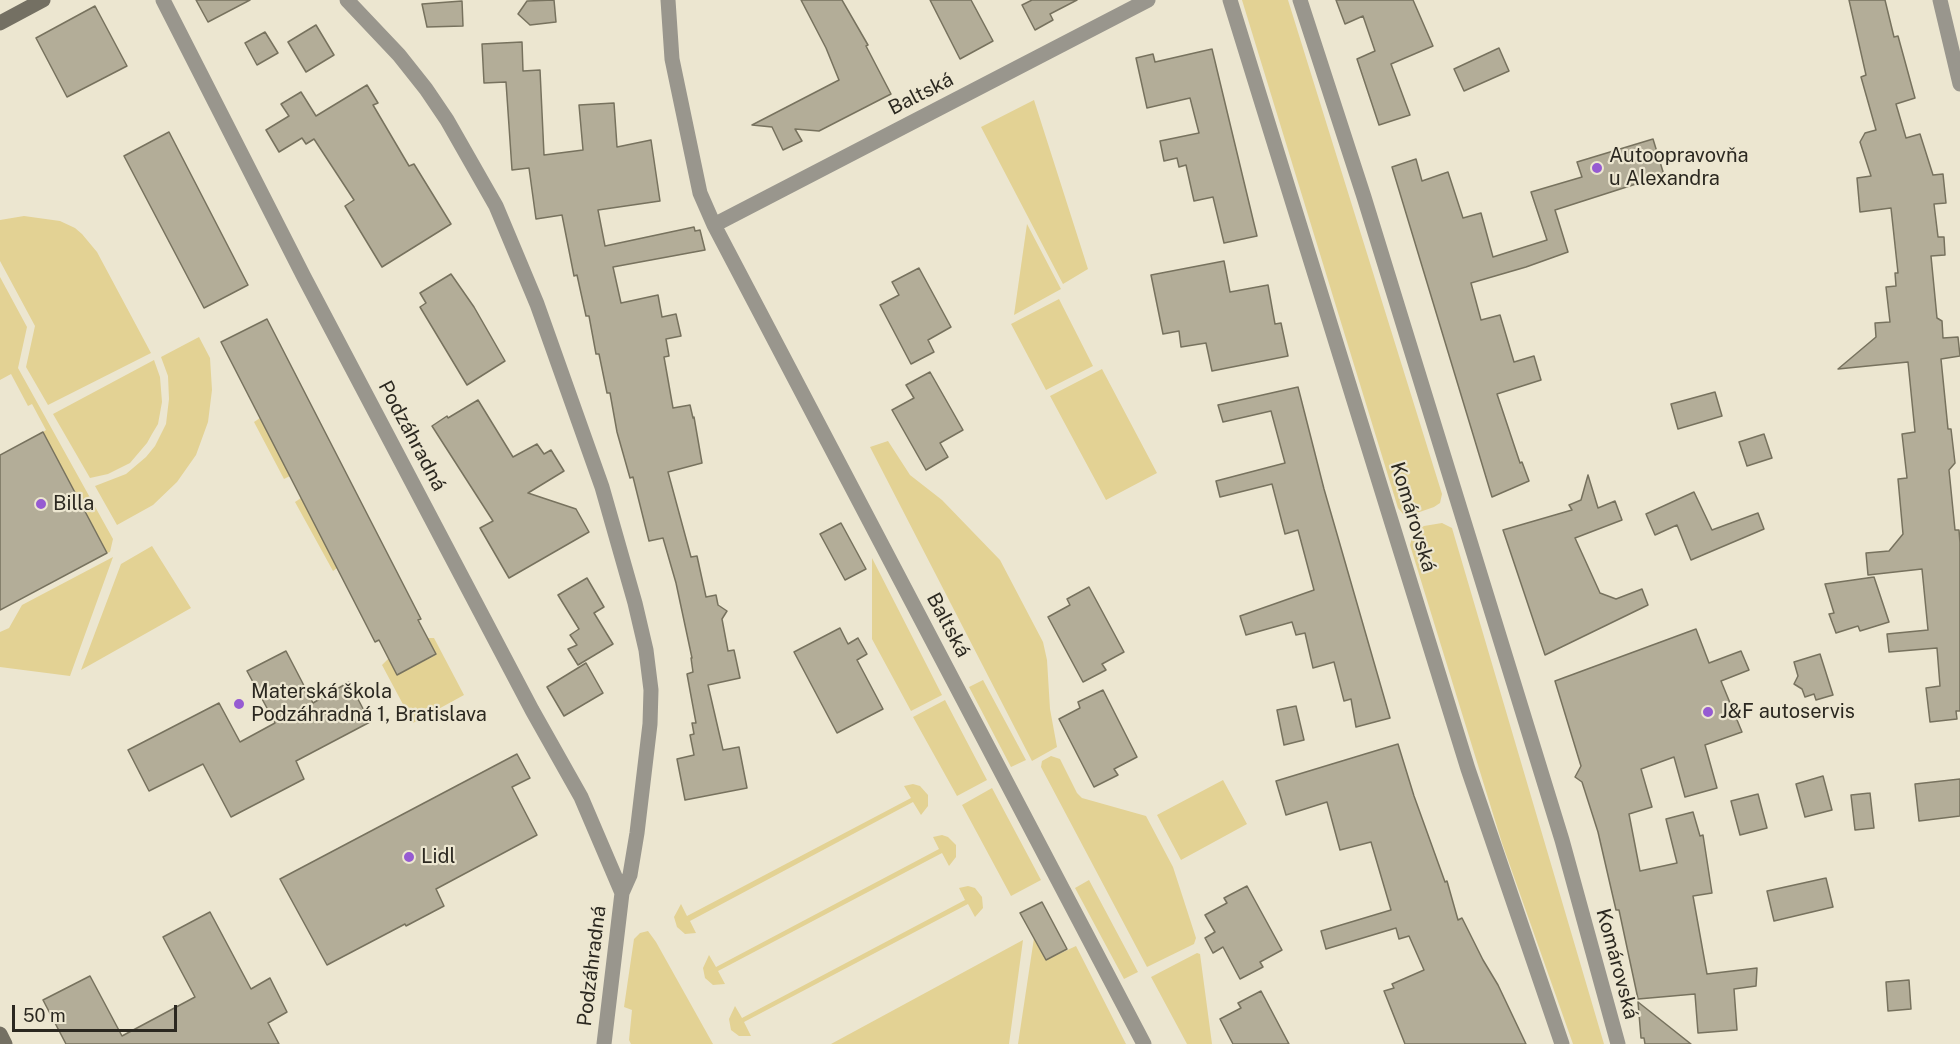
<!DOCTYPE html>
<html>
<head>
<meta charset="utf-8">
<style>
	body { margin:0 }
	#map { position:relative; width:1960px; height:1044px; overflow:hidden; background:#ece6d0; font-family:"Public Sans",sans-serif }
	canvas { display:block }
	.scale { position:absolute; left:12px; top:1005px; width:165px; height:27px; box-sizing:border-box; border:3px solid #2b2820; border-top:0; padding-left:8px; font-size:18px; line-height:21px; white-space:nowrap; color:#2b2820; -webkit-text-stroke:4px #ece6d0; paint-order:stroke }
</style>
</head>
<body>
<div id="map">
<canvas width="1960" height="1044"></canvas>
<div class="scale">50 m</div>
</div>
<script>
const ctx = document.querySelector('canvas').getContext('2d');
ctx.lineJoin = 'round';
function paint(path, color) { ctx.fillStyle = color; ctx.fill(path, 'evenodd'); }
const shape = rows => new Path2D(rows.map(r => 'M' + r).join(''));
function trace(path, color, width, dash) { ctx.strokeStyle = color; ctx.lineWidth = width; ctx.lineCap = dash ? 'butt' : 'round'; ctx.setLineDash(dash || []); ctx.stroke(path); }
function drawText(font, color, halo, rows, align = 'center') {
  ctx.font = font + ' "Public Sans",sans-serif'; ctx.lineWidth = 4.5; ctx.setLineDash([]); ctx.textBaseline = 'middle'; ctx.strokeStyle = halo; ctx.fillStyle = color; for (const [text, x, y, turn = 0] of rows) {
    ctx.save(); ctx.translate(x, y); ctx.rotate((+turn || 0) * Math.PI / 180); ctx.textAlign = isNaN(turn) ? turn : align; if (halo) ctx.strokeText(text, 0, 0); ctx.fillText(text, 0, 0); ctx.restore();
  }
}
const green = shape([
	[1242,0,1288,0,1442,494,1440,503,1434,507,1411,515,1403,514,1398,508],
	[1034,100,1088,269,1063,284,981,127],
	[24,216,60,221,75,228,82,234,97,252,151,353,48,405,26,367,35,326,0,261,0,220],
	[1027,224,1061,289,1014,315],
	[0,277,27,327,18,368,113,539,110,552,107,553,43,432,46,430,32,404,28,406,11,374,0,380],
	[1059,299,1093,366,1046,390,1011,324],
	[199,337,210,358,212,390,208,422,196,455,177,482,153,505,117,525,95,486,126,474,146,457,155,446,166,424,169,399,168,376,161,357],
	[154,360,160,377,162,402,158,424,152,434,147,443,130,463,108,474,90,478,53,414],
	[1102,369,1157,473,1106,500,1050,396],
	[260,418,290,476,284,479,254,422],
	[888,441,910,475,942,500,1000,560,1043,642,1047,660,1050,709,1057,747,1032,761,870,447],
	[301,498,337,568,333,571,295,502],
	[1442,523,1452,528,1604,1044,1573,1044,1502,843,1410,545,1412,538,1419,529,1424,526],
	[152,546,191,608,81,670,121,564],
	[113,557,70,676,0,667,0,632,9,628,22,605],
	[872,558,942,695,911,711,872,639],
	[428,638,434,638,464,695,413,723,382,665,389,658,398,674,436,655],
	[983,680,1026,760,1011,767,969,687],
	[945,700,987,780,957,796,913,717],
	[1051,756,1060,759,1077,793,1082,798,1146,816,1173,867,1196,938,1194,944,1147,967,1041,767,1042,761],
	[1223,780,1247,824,1181,860,1157,815],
	[913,784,920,786,928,795,928,806,921,815,913,802,690,921,696,933,685,934,677,927,674,917,681,904,687,916,911,798,904,786],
	[992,788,1041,880,1011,896,962,805],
	[942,835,948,837,956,845,956,857,949,866,942,853,718,971,725,984,713,985,705,978,703,968,709,955,716,967,939,849,933,837],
	[1089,880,1138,972,1124,979,1075,888],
	[968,886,975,888,982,897,983,908,975,917,968,904,744,1022,751,1036,739,1036,731,1030,729,1019,735,1006,742,1018,965,900,959,888],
	[648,931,656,942,713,1044,631,1044,629,1040,632,1010,624,1007,634,939,640,933],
	[1034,938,1046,960,1076,946,1126,1044,1018,1044],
	[1023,940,1009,1044,831,1044],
	[1197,953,1200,954,1212,1044,1187,1044,1151,977]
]);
const building = shape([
	[196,0,250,0,208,22,196,0],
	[554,0,556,22,530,25,518,14,527,1,554,0],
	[801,0,842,0,868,45,866,46,891,94,819,131,795,129,802,141,783,150,772,127,752,125,839,80,826,48,801,0],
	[930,0,971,0,993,41,960,59,930,0],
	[1032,0,1077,0,1050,14,1053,20,1035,30,1022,5,1032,0],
	[1336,0,1413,0,1433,46,1391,64,1410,115,1379,125,1357,59,1375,51,1363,16,1345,24,1336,0],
	[1849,0,1885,0,1894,37,1898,36,1915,98,1896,104,1906,138,1920,134,1933,175,1943,174,1946,203,1934,204,1938,237,1944,237,1945,255,1931,256,1937,318,1942,321,1943,338,1958,337,1960,356,1941,359,1948,429,1951,429,1955,463,1949,470,1955,530,1959,530,1960,543,1960,711,1956,711,1957,719,1930,722,1926,688,1940,686,1937,648,1889,652,1887,634,1928,630,1922,569,1868,575,1866,553,1889,551,1903,534,1898,479,1907,478,1902,434,1915,432,1908,362,1838,369,1876,337,1875,323,1890,322,1886,287,1896,286,1895,273,1898,273,1891,208,1860,212,1857,178,1871,176,1860,142,1865,133,1876,130,1861,77,1866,75,1849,0],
	[462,1,463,26,427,27,422,4,462,1],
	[95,6,127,66,67,97,36,38,95,6],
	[316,25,334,55,306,72,288,42,316,25],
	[265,32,278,53,257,65,245,43,265,32],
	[522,42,523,71,540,70,544,155,583,150,579,105,614,103,617,147,651,140,660,201,598,210,605,246,694,227,695,231,700,230,705,250,613,267,621,303,658,295,662,317,676,314,681,336,666,339,669,356,664,357,673,408,690,405,693,418,694,417,702,463,668,472,691,557,697,556,706,597,716,595,718,605,727,611,722,619,728,651,734,650,740,678,708,685,723,750,739,747,747,788,685,800,677,759,694,755,690,735,694,734,692,723,696,723,687,674,693,672,691,658,692,658,676,583,663,538,649,541,633,477,630,478,617,432,610,393,607,393,599,354,596,354,589,316,586,316,577,275,574,276,562,215,536,219,529,168,512,170,506,82,484,83,482,44,522,42],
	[1499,48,1509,71,1464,91,1454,69,1499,48],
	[1212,49,1257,236,1224,243,1213,197,1194,201,1186,165,1179,167,1177,158,1164,161,1160,141,1199,133,1190,98,1147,108,1136,58,1153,54,1155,62,1212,49],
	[367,85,378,103,373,105,409,166,414,164,451,224,382,267,345,206,354,200,314,139,306,144,302,138,279,152,266,130,289,116,281,104,301,92,316,116,367,85],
	[169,132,248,285,204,308,124,156,169,132],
	[1653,139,1664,175,1555,210,1568,252,1526,267,1471,283,1481,320,1500,315,1514,362,1534,356,1541,380,1497,394,1520,463,1522,462,1529,481,1492,497,1392,167,1416,159,1422,181,1448,172,1463,218,1481,213,1493,257,1547,240,1531,192,1582,177,1577,162,1653,139],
	[1224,261,1230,292,1268,285,1275,324,1281,323,1288,356,1212,371,1206,343,1181,347,1179,331,1163,334,1151,275,1224,261],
	[919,268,951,327,928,340,934,352,911,364,880,305,899,295,892,282,919,268],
	[451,274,474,307,505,361,467,385,420,307,426,303,420,293,451,274],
	[267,319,421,619,418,620,436,654,397,675,379,640,375,642,221,342,267,319],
	[930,372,963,430,940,443,948,457,926,470,892,410,914,398,906,385,930,372],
	[1298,387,1324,489,1390,718,1356,727,1351,699,1344,701,1334,662,1313,668,1305,633,1296,635,1292,622,1246,635,1240,616,1314,590,1298,530,1285,534,1272,484,1220,497,1216,481,1285,463,1271,411,1223,422,1218,405,1298,387],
	[1715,392,1722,416,1678,429,1671,404,1715,392],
	[478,400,513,457,537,444,544,454,551,450,564,471,528,493,576,509,589,532,509,578,480,528,493,521,432,426,447,416,448,418,478,400],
	[43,432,107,553,0,610,0,455,43,432],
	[1764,434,1772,458,1747,466,1739,442,1764,434],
	[1588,475,1598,508,1615,501,1622,520,1575,538,1600,593,1616,599,1642,589,1648,605,1545,655,1503,530,1572,510,1569,505,1581,500,1588,475],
	[1694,492,1712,530,1758,513,1764,529,1691,560,1677,525,1655,535,1646,514,1694,492],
	[841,523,866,569,845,580,820,534,841,523],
	[1874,577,1889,622,1860,631,1858,626,1836,633,1829,614,1834,613,1825,584,1874,577],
	[587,578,604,607,594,613,613,644,578,665,568,649,577,645,570,635,579,629,558,595,587,578],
	[1089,587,1124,652,1102,664,1106,670,1083,682,1048,617,1070,605,1067,599,1089,587],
	[840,628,848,644,858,638,867,654,857,660,883,709,837,733,794,652,840,628],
	[1696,629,1709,663,1741,651,1749,670,1721,681,1742,732,1705,745,1717,788,1685,797,1674,757,1641,769,1652,807,1629,814,1640,871,1677,863,1666,819,1693,812,1700,836,1703,835,1712,893,1693,896,1707,974,1757,968,1756,986,1734,989,1737,1030,1698,1033,1695,994,1638,999,1619,910,1616,910,1598,832,1582,782,1575,777,1581,766,1555,681,1696,629],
	[286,651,313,703,349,682,370,722,296,761,304,779,231,817,203,764,149,791,128,750,219,703,240,742,275,723,247,671,286,651],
	[1820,654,1833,695,1816,700,1814,694,1805,697,1802,689,1794,684,1798,676,1794,662,1820,654],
	[586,663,603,693,564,716,547,687,586,663],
	[1103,690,1137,757,1114,769,1118,775,1094,787,1059,719,1080,708,1078,702,1103,690],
	[1296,706,1304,740,1284,745,1277,710,1296,706],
	[1398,744,1414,796,1445,882,1447,881,1458,920,1462,918,1483,960,1498,985,1526,1044,1405,1044,1384,991,1394,988,1392,984,1424,970,1409,936,1399,939,1396,928,1326,949,1321,931,1391,910,1371,842,1340,850,1327,802,1286,815,1276,781,1398,744],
	[517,754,530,778,512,787,537,835,436,889,444,906,406,926,405,924,327,965,280,879,517,754],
	[1823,776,1832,810,1805,817,1796,784,1823,776],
	[1960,779,1960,816,1919,821,1915,784,1960,779],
	[1870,793,1874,828,1855,830,1851,795,1870,793],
	[1758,794,1767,828,1740,835,1731,801,1758,794],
	[1826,878,1833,907,1774,921,1767,891,1826,878],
	[1247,886,1282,950,1260,962,1263,967,1240,979,1223,947,1213,953,1205,938,1215,932,1205,915,1227,903,1224,898,1247,886],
	[1042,902,1067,949,1046,960,1020,913,1042,902],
	[210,912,251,989,270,978,287,1012,268,1023,279,1044,66,1044,43,1000,90,976,122,1036,195,997,163,937,210,912],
	[1909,980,1911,1009,1888,1011,1886,982,1909,980],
	[1261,991,1289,1044,1233,1044,1220,1019,1241,1008,1238,1003,1261,991],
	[1638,1002,1691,1044,1645,1044,1644,1038,1641,1038,1638,1002]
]);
const street = shape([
	[163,0,304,277,532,710,581,797,622,893],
	[347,0,399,55,426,89,447,120,496,206,537,304,602,487,635,603,646,650,651,690,650,724,637,833,630,875,622,893,604,1044],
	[668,0,672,59,700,193,714,225],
	[1230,0,1468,769,1562,1044],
	[1300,0,1364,197,1562,840,1618,1044],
	[1940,0,1960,84],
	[1144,1044,714,225,1148,0]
]);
const secondary = shape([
	[0,23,43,0],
	[0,1034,5,1044]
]);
const markers = [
	[1597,168,6,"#965bd2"],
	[41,504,6,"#965bd2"],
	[239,704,6,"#965bd2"],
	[1708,712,6,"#965bd2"],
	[409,857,6,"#965bd2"]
];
const streetNames = [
	["Baltská",921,94,-27],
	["Podzáhradná",412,436,62],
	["Komárovská",1413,517,73],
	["Baltská",948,625,62],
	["Komárovská",1617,964,75],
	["Podzáhradná",592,966,-83]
];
const poiNames = [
	["Autoopravovňa",1609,156],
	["u Alexandra",1609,179],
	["Billa",53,504],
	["Materská škola",251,692],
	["Podzáhradná 1, Bratislava",251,715],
	["J&F autoservis",1720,712],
	["Lidl",421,857]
];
paint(green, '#e3d294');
paint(building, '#b3ad98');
trace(building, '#77725e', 1.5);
trace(street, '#99968d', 15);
trace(secondary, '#747063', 15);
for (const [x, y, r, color] of markers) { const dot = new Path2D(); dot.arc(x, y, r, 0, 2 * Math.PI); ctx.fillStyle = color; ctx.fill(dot); trace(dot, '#ece6d0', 2); }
drawText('20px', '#2b2820', '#ece6d0', streetNames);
drawText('20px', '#2b2820', '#ece6d0', poiNames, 'left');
</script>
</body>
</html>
